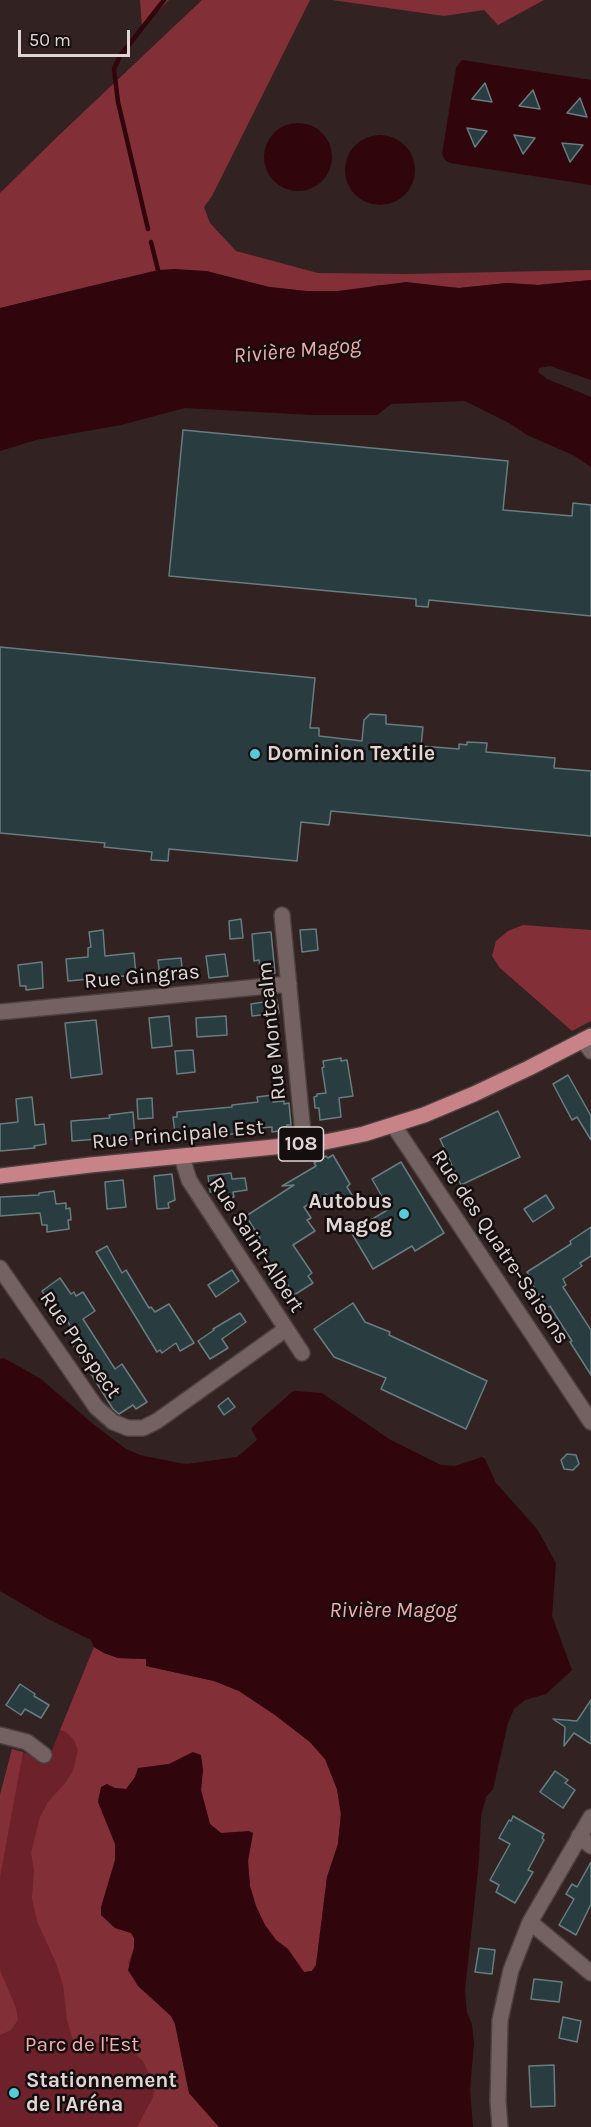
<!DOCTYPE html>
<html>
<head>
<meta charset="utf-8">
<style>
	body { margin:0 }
	#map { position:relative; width:591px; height:2127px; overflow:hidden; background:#322222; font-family:Karla,sans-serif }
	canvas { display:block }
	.scale { position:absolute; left:18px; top:30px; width:112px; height:27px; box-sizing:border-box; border:3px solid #e0d5d5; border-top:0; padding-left:8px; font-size:18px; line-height:21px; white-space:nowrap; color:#e0d5d5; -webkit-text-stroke:4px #150e0e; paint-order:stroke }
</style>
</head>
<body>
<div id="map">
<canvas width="591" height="2127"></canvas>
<div class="scale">50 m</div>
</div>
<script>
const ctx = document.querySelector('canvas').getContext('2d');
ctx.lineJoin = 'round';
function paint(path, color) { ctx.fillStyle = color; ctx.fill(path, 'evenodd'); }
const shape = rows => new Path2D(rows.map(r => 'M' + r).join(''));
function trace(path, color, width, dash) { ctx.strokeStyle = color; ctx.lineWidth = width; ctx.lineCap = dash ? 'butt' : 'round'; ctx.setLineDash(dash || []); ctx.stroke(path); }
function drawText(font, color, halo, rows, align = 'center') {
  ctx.font = font + ' Karla,sans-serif'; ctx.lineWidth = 5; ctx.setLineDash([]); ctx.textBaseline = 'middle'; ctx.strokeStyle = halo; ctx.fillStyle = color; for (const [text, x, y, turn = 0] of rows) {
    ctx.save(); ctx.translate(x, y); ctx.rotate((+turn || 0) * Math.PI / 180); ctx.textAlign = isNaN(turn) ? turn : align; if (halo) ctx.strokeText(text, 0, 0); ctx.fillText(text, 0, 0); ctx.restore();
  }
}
const green = shape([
	[94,1647,327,1877,316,1965,175,2024,189,2093,219,2127,0,2127,0,1795,12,1749,48,1760]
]);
const forest = shape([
	[140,0,169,0,142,27],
	[202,0,310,0,212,196,204,207,210,223,236,251,318,273,407,274,591,270,591,280,538,285,507,283,459,288,378,285,362,289,338,291,306,291,269,287,206,271,139,276,120,279,0,308,0,193,56,138],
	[332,0,544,0,498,25,484,10,444,16],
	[523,925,591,930,591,1021,572,1031,500,968,492,956,496,941,508,931],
	[94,1647,104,1653,118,1658,146,1659,147,1666,214,1681,239,1691,275,1715,310,1742,325,1759,337,1789,341,1814,338,1844,327,1877,316,1965,312,1971,304,1972,288,1949,276,1940,265,1925,256,1906,250,1886,248,1861,253,1833,221,1833,210,1824,201,1790,203,1770,193,1752,169,1764,153,1766,135,1777,126,1789,115,1788,99,1794,98,1802,115,1844,115,1860,101,1915,115,1928,131,1933,134,1938,134,1948,128,1963,138,1986,171,2016,175,2024,189,2093,219,2127,137,2127,153,2097,155,2087,143,2061,125,2045,111,2040,75,2047,67,2020,63,1985,56,1963,37,1921,32,1898,34,1870,31,1853,40,1817,48,1802,66,1782,73,1771,78,1750,74,1740,66,1732,60,1730],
	[12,1749,23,1752,0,1877,0,1795],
	[0,1970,16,2008,18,2020,11,2030,0,2035]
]);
const water = shape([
	[462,60,591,80,591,185,450,163,445,160,442,154,456,68],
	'264 157a34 34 0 1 1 68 0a34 34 0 1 1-68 0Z',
	'345 170a35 35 0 1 1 70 0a35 35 0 1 1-70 0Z',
	[175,269,206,271,269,287,306,291,338,291,406,282,459,288,507,283,538,285,591,280,591,380,550,366,539,368,538,372,547,379,591,397,591,467,573,455,527,435,509,423,465,401,391,404,377,415,312,415,185,408,121,425,36,440,0,451,0,308,158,270],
	[4,1358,41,1379,93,1424,126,1449,140,1455,179,1463,187,1464,237,1457,257,1440,251,1428,292,1392,296,1391,322,1393,389,1439,441,1465,455,1466,482,1457,485,1459,496,1483,537,1529,556,1563,552,1616,572,1670,546,1694,525,1700,514,1709,508,1723,493,1789,486,1797,481,1816,479,1860,465,1990,467,2013,472,2024,474,2043,470,2090,473,2127,219,2127,189,2093,175,2024,171,2016,138,1986,128,1970,134,1948,134,1938,131,1933,115,1928,101,1915,101,1907,115,1860,115,1844,98,1802,101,1787,107,1784,115,1788,126,1789,135,1777,138,1768,169,1764,193,1752,201,1755,203,1770,201,1790,210,1824,221,1833,249,1831,253,1833,248,1861,250,1886,256,1906,265,1925,276,1940,288,1949,304,1972,312,1971,316,1965,327,1877,338,1844,341,1814,337,1789,325,1759,310,1742,275,1715,239,1691,214,1681,146,1666,146,1659,118,1658,104,1653,94,1647,91,1640,48,1619,0,1591,0,1359]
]);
const stream = shape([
	[148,229,118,102,114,69,120,56,164,0],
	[151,242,158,270]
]);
const building = shape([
	[485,83,492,102,472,99,485,83],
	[533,90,540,109,519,106,533,90],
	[580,98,587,117,567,113,580,98],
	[467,128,487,131,475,147,467,128],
	[514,135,535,138,523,154,514,135],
	[562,143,583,145,570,162,562,143],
	[183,430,508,461,503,510,572,516,573,503,591,505,591,616,429,600,428,607,416,606,416,599,169,576,183,430],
	[0,647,315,678,310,728,319,728,319,736,362,741,364,720,370,714,386,715,386,724,423,727,421,746,459,749,459,744,467,745,467,742,487,743,486,752,555,758,554,768,591,771,591,836,331,811,329,825,301,822,297,861,169,849,168,861,151,860,152,852,104,847,105,843,0,833,0,647],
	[241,919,243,938,230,939,229,921,241,919],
	[316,929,318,950,302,952,300,930,316,929],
	[103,930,105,956,134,953,136,975,68,981,66,959,88,957,88,948,91,947,89,932,103,930],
	[271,932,275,973,261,975,259,960,254,961,252,934,271,932],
	[225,954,228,976,209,978,206,956,225,954],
	[181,958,183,977,160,979,158,960,181,958],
	[42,962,43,988,26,990,26,986,20,986,18,965,42,962],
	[277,1000,279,1013,252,1016,251,1004,277,1000],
	[169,1016,172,1046,152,1048,149,1018,169,1016],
	[226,1016,227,1035,197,1037,196,1018,226,1016],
	[96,1020,102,1074,71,1078,65,1023,96,1020],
	[193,1050,195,1072,177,1074,175,1051,193,1050],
	[341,1058,341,1061,347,1060,353,1096,339,1098,341,1117,320,1120,319,1108,315,1108,314,1097,317,1096,317,1094,326,1093,322,1068,324,1067,323,1061,341,1058],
	[568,1075,591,1116,591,1140,577,1117,572,1120,553,1084,568,1075],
	[273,1095,273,1102,284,1101,284,1104,289,1103,291,1125,287,1125,285,1130,272,1132,272,1127,247,1129,247,1132,225,1135,225,1132,201,1134,201,1139,176,1142,173,1117,177,1117,177,1112,232,1107,232,1105,258,1102,257,1097,273,1095],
	[32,1097,35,1125,44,1124,46,1144,34,1146,35,1148,0,1151,0,1124,18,1122,16,1099,32,1097],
	[152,1098,153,1118,138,1119,137,1099,152,1098],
	[498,1111,520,1157,461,1185,440,1139,498,1111],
	[133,1112,135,1139,126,1140,127,1145,113,1147,112,1138,72,1141,71,1121,110,1118,109,1115,133,1112],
	[333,1155,350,1184,347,1187,352,1195,333,1206,326,1194,304,1207,311,1218,307,1220,315,1231,293,1245,312,1273,308,1276,313,1283,294,1295,286,1282,283,1284,255,1241,260,1238,246,1216,294,1185,282,1186,316,1166,314,1163,326,1156,328,1158,333,1155],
	[401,1162,444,1233,415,1251,412,1246,373,1269,351,1232,389,1209,372,1179,401,1162],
	[231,1173,232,1179,245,1178,247,1190,233,1192,234,1197,221,1199,220,1191,210,1192,208,1176,231,1173],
	[172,1174,175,1200,168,1203,169,1208,157,1209,154,1176,172,1174],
	[123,1180,126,1207,107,1209,105,1182,123,1180],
	[54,1191,56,1204,66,1203,66,1209,70,1208,71,1220,68,1220,69,1229,47,1232,47,1225,42,1225,40,1213,0,1216,0,1197,39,1195,39,1193,54,1191],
	[546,1195,554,1208,533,1222,524,1209,546,1195],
	[591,1227,591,1256,580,1263,582,1266,563,1279,566,1285,563,1287,591,1330,591,1375,570,1342,572,1341,556,1316,550,1306,547,1308,532,1284,534,1283,527,1272,571,1244,570,1241,591,1227],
	[107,1246,122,1273,126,1270,149,1308,151,1307,155,1312,169,1304,194,1343,180,1351,176,1343,162,1353,160,1350,157,1352,96,1252,107,1246],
	[232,1270,239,1281,216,1297,208,1285,232,1270],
	[60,1278,71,1294,74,1292,76,1296,83,1292,95,1311,83,1319,115,1369,122,1364,147,1402,136,1409,133,1405,119,1414,113,1409,73,1345,79,1341,65,1317,61,1319,42,1291,60,1278],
	[353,1303,365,1322,390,1332,389,1335,487,1381,466,1429,381,1389,386,1378,334,1357,314,1329,353,1303],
	[240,1313,246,1322,222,1339,228,1348,210,1359,198,1341,214,1330,213,1329,240,1313],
	[228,1398,235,1407,224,1415,218,1406,228,1398],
	[567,1454,576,1455,579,1464,573,1470,564,1469,561,1460,567,1454],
	[20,1684,35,1694,34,1696,49,1705,41,1718,25,1709,21,1715,6,1705,20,1684],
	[591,1700,591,1744,574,1733,564,1746,565,1727,553,1719,577,1721,591,1700],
	[555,1771,568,1780,565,1783,575,1790,563,1808,540,1792,555,1771],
	[513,1816,544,1834,542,1838,544,1840,528,1870,533,1872,515,1903,496,1892,499,1885,490,1880,510,1844,499,1838,509,1820,511,1821,513,1816],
	[591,1862,591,1904,576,1935,559,1925,574,1899,566,1894,572,1884,577,1887,591,1862],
	[479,1948,495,1950,492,1974,475,1972,479,1948],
	[534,1979,562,1982,559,2002,531,1999,534,1979],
	[563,2017,581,2021,577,2042,559,2038,563,2017],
	[554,2065,555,2106,531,2107,529,2066,554,2065]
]);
const minor = shape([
	[282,915,304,1144],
	[0,1012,289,984],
	[583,1040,591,1051],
	[394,1126,591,1422],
	[182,1157,189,1180,302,1353],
	[0,1268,96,1407,113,1422,128,1428,143,1428,157,1421,286,1329],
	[0,1735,27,1742,44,1755],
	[579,1836,591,1846],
	[530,1922,591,1973]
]);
const tertiary = shape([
	[500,2127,498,2101,500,2020,511,1970,530,1922,591,1817]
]);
const primary = shape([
	[0,1176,90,1165,325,1142,364,1134,424,1115,474,1094,529,1068,591,1036]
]);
const markers = [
	[255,754,6,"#53cbda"],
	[404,1214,6,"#53cbda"],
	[14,2093,6,"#53cbda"]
];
const shields = [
	[301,1144,45]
];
const shieldNames = [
	["108",301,1144]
];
const poiNames = [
	["Dominion Textile",267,754],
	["Autobus",392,1202,"right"],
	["Magog",392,1226,"right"],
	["Stationnement",26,2081],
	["de l'Aréna",26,2105]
];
const streetNames = [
	["Rue Gingras",142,977,-5],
	["Rue Montcalm",272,1031,-96],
	["Rue Principale Est",178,1135,-5],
	["Rue Saint-Albert",256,1245,57],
	["Rue des Quatre-Saisons",500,1247,56],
	["Rue Prospect",80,1345,55]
];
const parkNames = [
	["Parc de l'Est",82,2045]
];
const waterNames = [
	["Rivière Magog",297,351,-5],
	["Rivière Magog",393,1611]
];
paint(green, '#6d212b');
paint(forest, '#832f38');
paint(water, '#30050c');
trace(stream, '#30050c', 4.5);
paint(building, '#293c3f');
trace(building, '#687d80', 1.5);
trace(minor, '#4d4040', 18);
trace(tertiary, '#4d4040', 18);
trace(primary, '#4d4040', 18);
trace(minor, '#746161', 15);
trace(tertiary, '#746161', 15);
trace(primary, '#c78387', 15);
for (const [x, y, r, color] of markers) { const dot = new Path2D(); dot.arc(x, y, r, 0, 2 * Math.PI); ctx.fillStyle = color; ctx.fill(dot); trace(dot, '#150e0e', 2); }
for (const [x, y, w] of shields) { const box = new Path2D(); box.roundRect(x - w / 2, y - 17, w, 34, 4.5); ctx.fillStyle = '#150e0e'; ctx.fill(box); trace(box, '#e0d5d5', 1.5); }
drawText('bold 20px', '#e0d5d5', null, shieldNames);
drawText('bold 21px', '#e0d5d5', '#150e0e', poiNames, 'left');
drawText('21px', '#e0d5d5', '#150e0e', streetNames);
drawText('21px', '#f7acaf', '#150e0e', parkNames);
drawText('italic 22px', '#f5abae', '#150e0e', waterNames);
</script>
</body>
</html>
